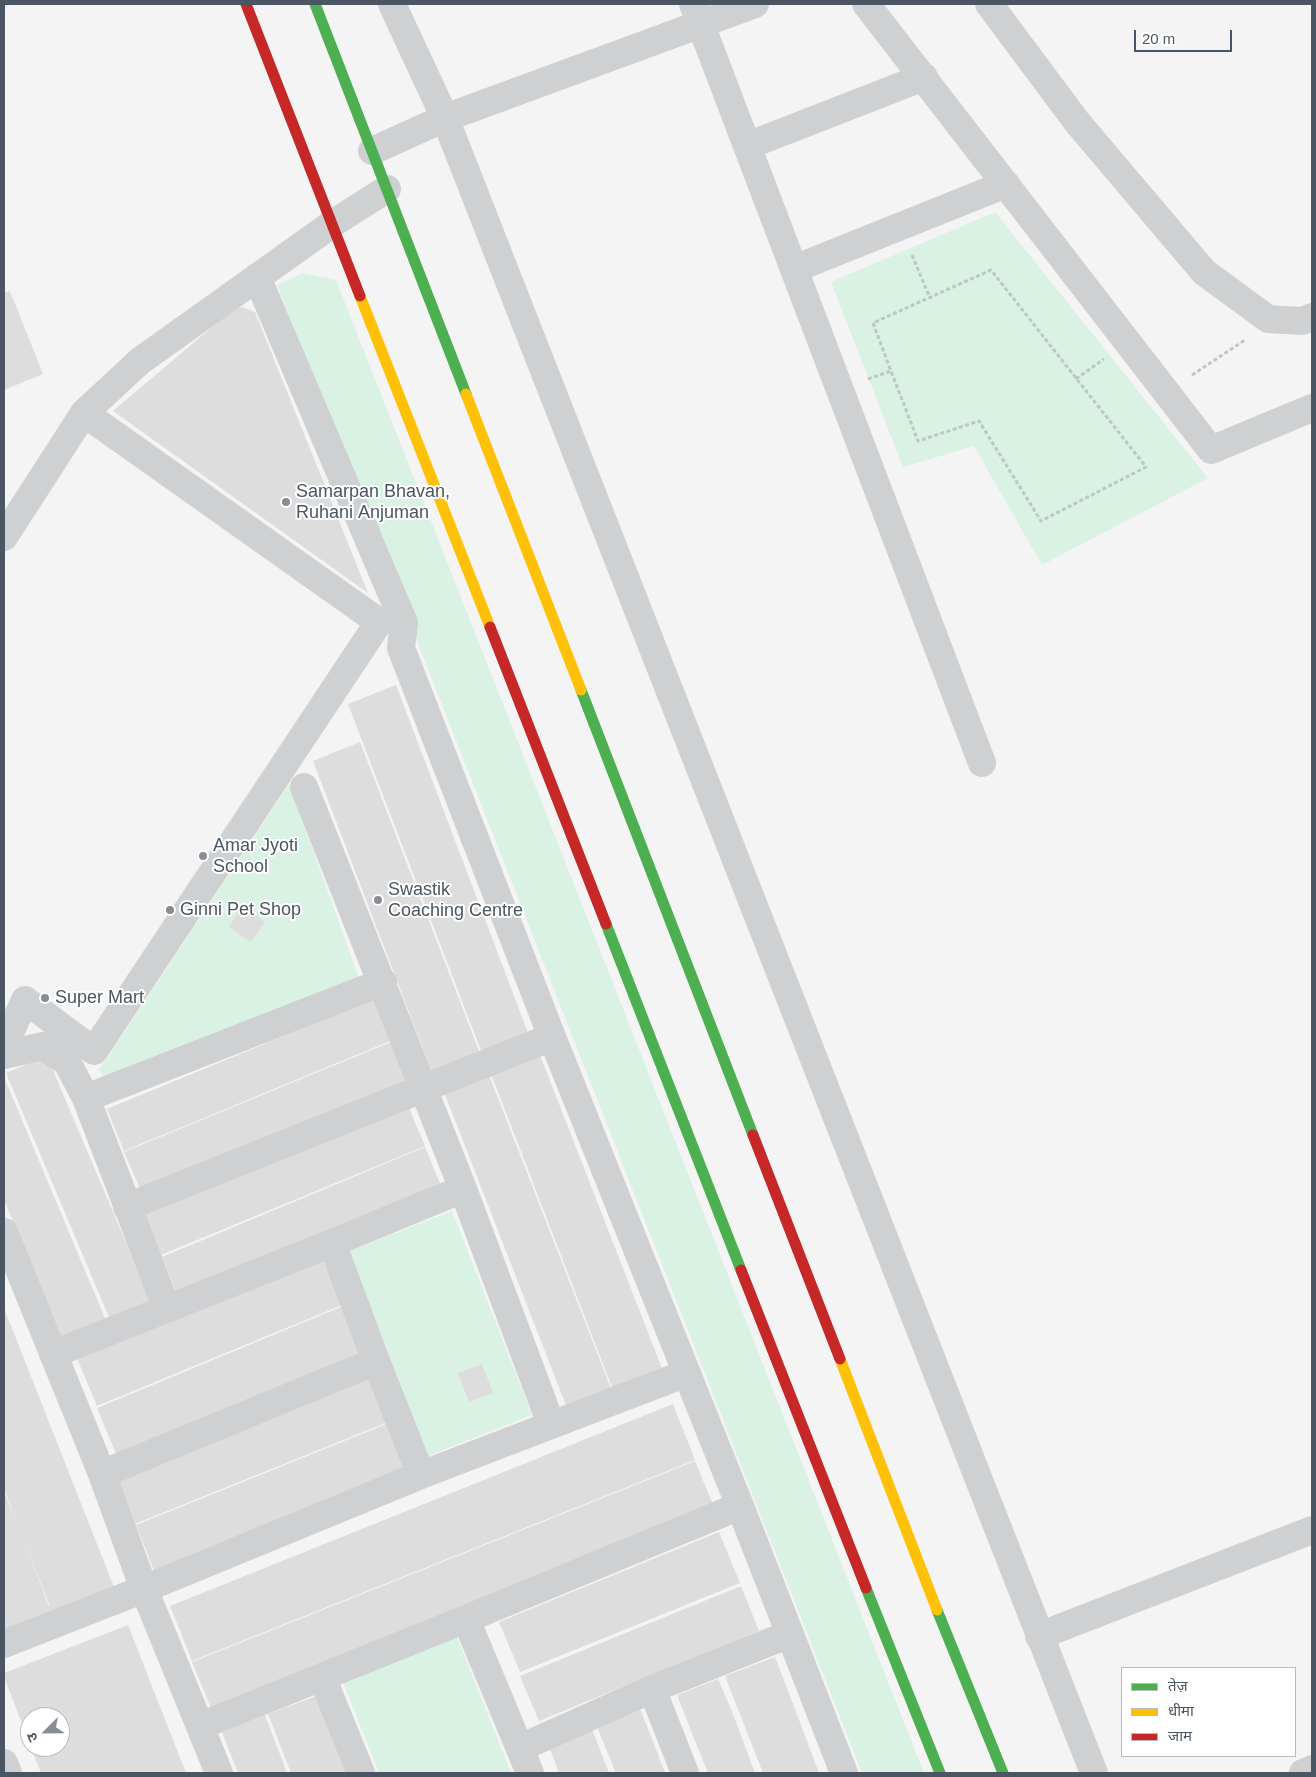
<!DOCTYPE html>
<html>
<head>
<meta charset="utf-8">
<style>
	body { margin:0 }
	#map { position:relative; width:1316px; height:1777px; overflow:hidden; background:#f4f4f4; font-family:Arial,"Noto Sans Devanagari",sans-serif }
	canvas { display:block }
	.frame { position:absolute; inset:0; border:5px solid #4a5661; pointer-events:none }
	.legend { position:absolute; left:1121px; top:1667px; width:175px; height:90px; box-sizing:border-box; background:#fff; border:1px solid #b7bbc0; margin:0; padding:6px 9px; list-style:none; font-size:15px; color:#4a5661 }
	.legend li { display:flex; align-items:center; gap:10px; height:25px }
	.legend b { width:25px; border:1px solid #b7bbc0 }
	.north { position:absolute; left:20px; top:1707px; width:50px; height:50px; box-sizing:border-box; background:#fff; border:1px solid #b7bbc0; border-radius:50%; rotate:247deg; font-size:14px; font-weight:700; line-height:20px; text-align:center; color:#4a5661 }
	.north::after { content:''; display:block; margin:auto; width:18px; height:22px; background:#868d94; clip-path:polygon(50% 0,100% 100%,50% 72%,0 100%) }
	.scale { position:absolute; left:1134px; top:30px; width:98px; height:22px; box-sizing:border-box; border:2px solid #4a5661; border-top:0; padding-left:6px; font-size:15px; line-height:18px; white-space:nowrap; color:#4a5661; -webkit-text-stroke:4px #fff; paint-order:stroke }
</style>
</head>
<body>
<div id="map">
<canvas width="1316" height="1777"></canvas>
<div class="frame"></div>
<ul class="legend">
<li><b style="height:6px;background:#4caf50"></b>तेज़</li>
<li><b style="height:6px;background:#ffc107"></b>धीमा</li>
<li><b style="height:6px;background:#c62828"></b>जाम</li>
</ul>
<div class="north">उ</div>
<div class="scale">20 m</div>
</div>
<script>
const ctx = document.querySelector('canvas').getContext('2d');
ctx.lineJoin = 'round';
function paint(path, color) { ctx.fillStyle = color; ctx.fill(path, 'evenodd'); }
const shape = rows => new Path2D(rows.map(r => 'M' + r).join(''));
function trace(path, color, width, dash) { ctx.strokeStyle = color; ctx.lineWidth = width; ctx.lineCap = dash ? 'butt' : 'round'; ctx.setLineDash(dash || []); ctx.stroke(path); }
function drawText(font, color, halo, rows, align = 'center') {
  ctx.font = font + ' Arial,sans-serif'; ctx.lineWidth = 4; ctx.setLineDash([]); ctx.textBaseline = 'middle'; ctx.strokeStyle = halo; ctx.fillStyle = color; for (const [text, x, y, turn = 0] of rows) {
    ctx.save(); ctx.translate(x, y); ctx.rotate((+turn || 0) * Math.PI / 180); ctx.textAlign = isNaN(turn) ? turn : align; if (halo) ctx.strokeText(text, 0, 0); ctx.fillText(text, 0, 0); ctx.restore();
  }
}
const green = shape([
	[995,212,1208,478,1042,565,974,446,903,467,831,282],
	[302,273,336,280,924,1773,862,1773,277,285],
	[289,784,359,978,108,1083,99,1070],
	[452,1211,532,1415,428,1456,349,1251],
	[455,1632,511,1773,379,1773,341,1677]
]);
const building = shape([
	[10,291,43,374,4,390,4,293],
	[242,307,255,312,368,593,113,411,231,311],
	[396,685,530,1038,483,1056,348,704],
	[360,742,481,1056,433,1075,313,761],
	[242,906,265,922,251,942,229,927],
	[373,999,390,1041,124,1151,107,1109],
	[391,1042,407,1082,141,1191,124,1152],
	[540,1055,663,1371,613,1390,491,1074],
	[47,1056,152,1304,111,1322,6,1073],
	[489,1075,612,1391,567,1408,444,1092],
	[4,1077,107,1323,63,1341,4,1200],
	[407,1103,425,1146,161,1255,143,1213],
	[425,1147,442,1188,179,1299,162,1257],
	[321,1255,342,1305,97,1406,76,1356],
	[343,1306,361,1352,116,1454,97,1408],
	[4,1308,114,1587,4,1631,4,1492,17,1522,4,1489],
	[21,1534,50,1606,49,1606],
	[482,1364,493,1393,469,1402,458,1373],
	[369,1374,388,1422,135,1524,116,1476],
	[673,1404,695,1460,192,1661,170,1606],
	[389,1423,408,1471,155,1573,136,1525],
	[695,1461,714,1507,211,1708,192,1662],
	[719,1532,740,1583,520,1672,499,1622],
	[741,1586,759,1631,539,1721,520,1676],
	[128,1625,186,1773,41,1773,31,1747,60,1747,60,1717,30,1717,30,1744,4,1677,4,1673],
	[775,1657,787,1688,819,1773,763,1773,725,1676],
	[718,1679,731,1709,755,1773,708,1773,689,1726,677,1695],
	[319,1695,349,1773,291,1773,268,1714],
	[640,1709,653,1741,665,1773,616,1773,597,1727],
	[265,1715,287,1773,238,1773,222,1732],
	[592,1729,609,1773,559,1773,549,1746]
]);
const path = shape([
	[912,255,930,298],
	[1192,375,1245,340],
	[868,379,891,371,873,323,991,270,1146,467,1041,521,979,421,918,441,891,371],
	[1076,379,1104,359]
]);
const street = shape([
	[392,4,445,118,1094,1773],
	[693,4,982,763],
	[866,4,1211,450,1312,408],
	[989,4,1077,122,1204,272,1268,319,1302,321,1312,317],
	[747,146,924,77],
	[372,151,445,118,755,4],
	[794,269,1006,184],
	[257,277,404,623,401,648,552,1037,740,1506,844,1773],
	[4,537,84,413,140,361,332,224,387,189],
	[304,787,463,1189,551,1424],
	[4,1046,25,1000,94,1051,379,622,84,413],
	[4,1055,43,1046,67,1062,86,1098,167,1309],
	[86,1098,383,982],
	[127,1207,552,1037],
	[4,1232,102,1474,144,1589,219,1773],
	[332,1243,376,1361,421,1475],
	[53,1354,332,1243,463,1189],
	[102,1474,376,1361],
	[466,1619,530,1773],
	[1039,1636,1312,1530],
	[4,1644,144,1589,421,1475,687,1373],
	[322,1677,361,1773],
	[652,1689,685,1773],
	[200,1726,466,1619,740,1506],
	[520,1748,652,1689,790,1634],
	[4,1763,8,1773],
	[1303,1773,1312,1769]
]);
const fast = shape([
	[315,4,466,394],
	[581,690,753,1135],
	[606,924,741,1270],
	[866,1588,940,1773],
	[937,1610,1003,1773]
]);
const slow = shape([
	[360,296,490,627],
	[466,394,581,690],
	[840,1359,937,1610]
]);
const jam = shape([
	[246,4,360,296],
	[490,627,606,924],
	[753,1135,840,1359],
	[741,1270,866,1588]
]);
const markers = [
	[286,502,5,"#868d94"],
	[203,856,5,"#868d94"],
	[378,900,5,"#868d94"],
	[170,910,5,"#868d94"],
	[45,998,5,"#868d94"]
];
const poiNames = [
	["Samarpan Bhavan,",296,492],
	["Ruhani Anjuman",296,513],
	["Amar Jyoti",213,846],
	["School",213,867],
	["Swastik",388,890],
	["Coaching Centre",388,911],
	["Ginni Pet Shop",180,910],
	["Super Mart",55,998]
];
paint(green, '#d9f2e3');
paint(building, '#ddddde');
trace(path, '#bcc7c4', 3, [4, 2.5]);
trace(street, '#ced0d2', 28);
trace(fast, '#4caf50', 11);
trace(slow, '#ffc107', 11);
trace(jam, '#c62828', 11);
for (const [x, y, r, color] of markers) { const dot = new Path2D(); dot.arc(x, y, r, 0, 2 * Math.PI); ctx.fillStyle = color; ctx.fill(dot); trace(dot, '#fff', 2); }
drawText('18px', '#4a5661', '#fff', poiNames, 'left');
</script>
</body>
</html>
